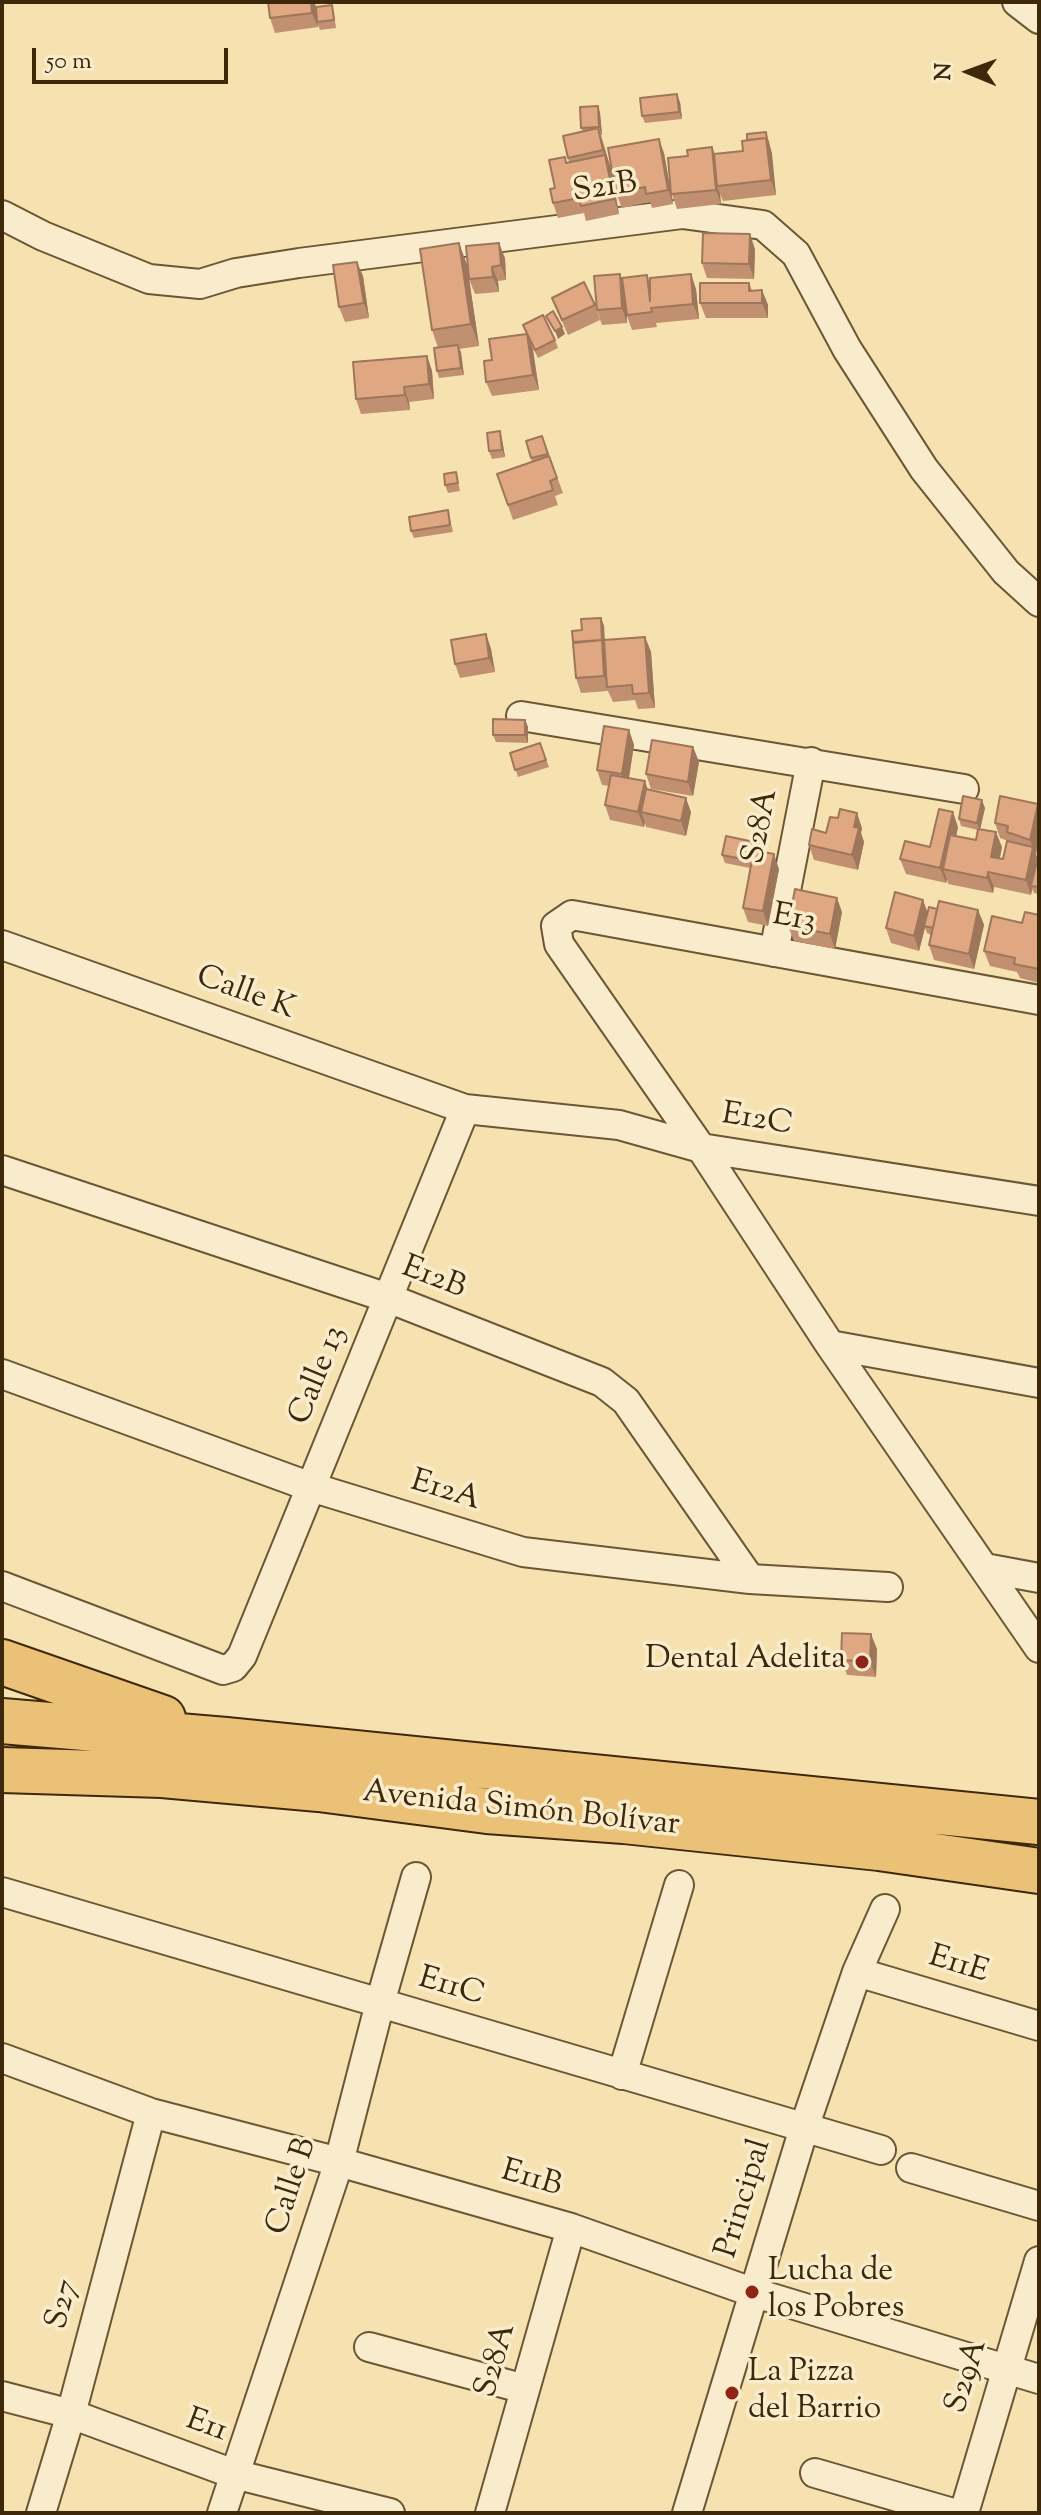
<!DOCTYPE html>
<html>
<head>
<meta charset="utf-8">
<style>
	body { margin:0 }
	#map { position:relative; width:1041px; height:2515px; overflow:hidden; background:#f6e2b1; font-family:"Sorts Mill Goudy",serif }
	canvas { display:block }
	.frame { position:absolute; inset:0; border:4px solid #3e280a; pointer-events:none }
	.north { position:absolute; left:929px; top:32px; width:80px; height:80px; -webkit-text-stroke:6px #f9eccc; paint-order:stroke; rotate:271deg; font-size:22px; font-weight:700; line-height:32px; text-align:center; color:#3e280a }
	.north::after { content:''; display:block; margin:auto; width:28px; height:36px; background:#3e280a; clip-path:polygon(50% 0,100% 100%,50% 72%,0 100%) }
	.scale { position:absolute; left:32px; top:48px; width:196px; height:36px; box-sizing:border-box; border:4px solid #3e280a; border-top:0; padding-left:10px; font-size:24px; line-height:28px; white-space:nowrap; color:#3e280a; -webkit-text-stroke:6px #f9eccc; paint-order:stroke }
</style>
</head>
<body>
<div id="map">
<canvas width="1041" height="2515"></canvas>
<div class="frame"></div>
<div class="north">N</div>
<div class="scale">50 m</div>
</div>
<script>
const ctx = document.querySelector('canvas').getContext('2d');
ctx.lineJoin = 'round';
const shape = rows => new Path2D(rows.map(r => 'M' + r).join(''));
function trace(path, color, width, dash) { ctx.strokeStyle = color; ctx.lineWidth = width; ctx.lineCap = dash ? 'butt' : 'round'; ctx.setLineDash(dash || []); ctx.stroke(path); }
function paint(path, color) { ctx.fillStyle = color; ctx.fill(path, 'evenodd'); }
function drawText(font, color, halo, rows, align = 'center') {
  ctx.font = font + ' "Sorts Mill Goudy",serif'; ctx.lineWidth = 7; ctx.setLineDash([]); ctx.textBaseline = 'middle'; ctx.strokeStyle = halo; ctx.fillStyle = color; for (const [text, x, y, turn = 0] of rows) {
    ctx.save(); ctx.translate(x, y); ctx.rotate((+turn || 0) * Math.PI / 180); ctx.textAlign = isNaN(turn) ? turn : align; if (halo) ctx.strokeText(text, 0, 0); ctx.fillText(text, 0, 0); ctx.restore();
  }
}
const street = shape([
	[1017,2,1039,19],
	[2,215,43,236,149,279,200,284,236,273,299,263,682,214,763,225,796,254,847,349,924,469,1006,572,1039,602],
	[521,716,964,789],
	[2,945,465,1109,619,1125,701,1148,1039,1201],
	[774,952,811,762],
	[1039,1000,572,915,556,926,559,944,701,1148,830,1345,1039,1648],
	[2,1170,388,1298,602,1382,626,1401,750,1579],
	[830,1345,1039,1383],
	[2,1374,311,1487,523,1552,750,1579,888,1587],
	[985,1568,1039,1578],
	[2,1586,223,1670,233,1667,242,1656,465,1109],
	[2,1892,881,2150],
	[857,1972,1039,2026],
	[2,2058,151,2113,339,2162,571,2228,752,2292,1039,2379],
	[622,2075,679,1885],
	[911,2168,1039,2206],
	[369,2347,525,2389],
	[2,2396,71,2414,234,2474,390,2513],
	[815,2473,953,2513],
	[41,2513,71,2414,151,2113],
	[222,2513,339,2162,380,2003,416,1877],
	[490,2513,571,2228],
	[687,2513,804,2128,857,1972,885,1909],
	[964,2513,1039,2261]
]);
const highway = shape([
	[2,1662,163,1718],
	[2,1721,226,1740,1039,1822],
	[2,1770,162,1775,319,1789,487,1811,624,1821,879,1848,1039,1871]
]);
const wall = shape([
	[315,2,318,27,275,33,270,18],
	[332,5,334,13,336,28,320,30,317,22],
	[680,102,682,119,645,123,642,116],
	[598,106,600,113,602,135,601,135,611,169,619,214,586,221,584,213,558,218,553,203,555,188,567,162,569,162,568,158,583,132,581,128],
	[769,140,776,195,723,201,720,194,721,204,677,209,672,194,673,204,652,208,650,202,622,208,616,193,664,153,671,193,688,156,712,147,715,154,743,151],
	[459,243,467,265,479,346,459,349,464,375,439,378,437,371,438,348,432,330],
	[755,249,754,279,707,278,702,263],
	[505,258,506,280,498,281,499,292,475,294,469,279],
	[620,274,623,283,647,275,650,283,696,289,699,319,656,323,657,327,632,330,627,316,627,323,602,325,597,310],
	[363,276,369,318,345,322,339,307],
	[749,283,752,290,762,290,768,305,768,318,706,318,700,303],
	[552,298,595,305,600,320,568,335],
	[523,325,555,340,558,348,538,358,531,344,539,390,492,396,486,382,526,334],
	[427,356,432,371,434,399,409,402,410,410,361,414,356,399],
	[542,436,563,493,555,496,558,505,513,520,497,474,532,462,526,441],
	[502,439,505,457,492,459,489,451],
	[456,472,460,491,448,493,445,485],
	[448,510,453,532,414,538,411,531],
	[601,618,604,626,604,640,645,637,651,652,655,708,638,709,635,700,613,702,608,691,581,693,576,678,582,630],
	[486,634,491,649,495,672,460,678,455,664],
	[525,720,528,727,528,743,496,742,493,735],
	[629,730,634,745,629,778,691,812,686,836,646,827,645,822,644,827,610,820,605,805,609,786,602,785,597,770],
	[540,743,549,767,518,777,510,753],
	[693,747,699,762,693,796,651,789,646,774],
	[1038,804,1039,807,1039,838,1036,854,1038,862,1038,866,1039,866,1039,894,1034,893,1032,889,1031,895,994,887,993,893,948,884,947,879,946,883,906,874,900,859,930,847,958,827,956,836,976,840,978,830,961,826,959,819,985,808,980,829,1002,847,1000,858,1003,859,1011,842,1000,838,995,823],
	[862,828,861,833,864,842,858,870,814,860,809,845],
	[759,843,761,851,779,869,768,926,748,922,743,908,750,868,725,863,722,855],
	[923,900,928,913,937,909,978,910,984,925,974,969,934,960,929,945,931,935,927,933,925,928,919,951,891,943,886,928],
	[842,912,835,949,794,941,788,926],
	[1039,915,1039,983,1020,978,1017,972,990,966,984,951,1022,923],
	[877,1649,876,1677,847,1675,841,1660]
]);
const shadedWall = shape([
	[311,2,315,2,318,27,312,13],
	[677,94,680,102,682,119,679,112],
	[598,106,600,113,602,135,599,127],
	[598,128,611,169,619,214,614,199],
	[766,132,772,153,776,195,771,180],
	[659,139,664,153,673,204,668,190],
	[712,147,717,162,717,186,720,194,721,204,716,190],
	[750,234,755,249,754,279,749,264],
	[459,243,467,265,479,346,471,324],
	[499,243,505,258,506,280,501,265],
	[357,262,363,276,369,318,364,303],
	[492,267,498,281,499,292,493,277],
	[620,274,625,289,627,323,622,308],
	[691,274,696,289,699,319,693,304],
	[762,290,768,305,768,318,762,303],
	[562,327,565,334,558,339,555,331],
	[527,334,533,349,539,390,533,375],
	[458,345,461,352,464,375,461,368],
	[427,356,432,371,434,399,429,384],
	[404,387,409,402,410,410,405,395],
	[500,431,502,439,505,457,502,450],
	[601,618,604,626,608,687,604,676],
	[486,634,491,649,495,672,489,658],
	[645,637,651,652,655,708,649,693],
	[525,720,528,727,528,743,525,735],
	[629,730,634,745,627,789,622,774],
	[693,747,699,762,693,796,688,782],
	[645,781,650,796,641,812,645,822,644,827,638,812],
	[686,798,691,812,686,836,681,821],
	[982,800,985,808,980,830,977,823],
	[1038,804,1039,807,1039,838,1036,854,1038,862,1033,886,1031,886,1032,889,1031,895,1026,880,1033,848,1030,840],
	[953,812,958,827,949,870,943,869,947,879,946,883,940,868],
	[857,813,862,828,861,833,864,842,858,870,852,855,854,827],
	[996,832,1002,847,997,871,991,857],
	[774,854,779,869,768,926,763,911],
	[988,872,994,887,993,893,987,878],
	[837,898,842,912,835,949,830,934],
	[923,900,928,915,919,951,914,936],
	[978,910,984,925,974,969,969,954],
	[871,1634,877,1649,876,1677,870,1662]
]);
const building = shape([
	[268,2,311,2,312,13,270,18,268,2],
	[332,5,334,20,317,22,316,7,332,5],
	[677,94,679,112,642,116,640,98,677,94],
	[598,106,599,127,581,128,580,107,598,106],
	[598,128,603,150,568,158,563,136,598,128],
	[766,132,767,141,766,138,747,140,747,134,766,132],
	[766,138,771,180,717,186,714,154,743,151,742,141,766,138],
	[659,139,668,190,646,194,645,187,616,193,608,148,659,139],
	[712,147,716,190,671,194,668,158,688,156,687,150,712,147],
	[605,155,614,199,581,206,579,198,553,203,550,189,555,188,549,160,565,157,566,163,605,155],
	[703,233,750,234,749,264,702,263,703,233],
	[459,243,471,324,432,330,420,249,459,243],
	[499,243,501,265,492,267,493,277,469,279,466,246,499,243],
	[357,262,364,303,339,307,333,265,357,262],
	[620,274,622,308,597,310,594,276,620,274],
	[691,274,693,304,651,308,652,312,627,315,622,278,647,275,650,301,650,278,691,274],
	[584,282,595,305,562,320,552,298,584,282],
	[700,283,749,283,749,291,762,290,762,303,700,303,700,283],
	[553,311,562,327,555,331,546,316,553,311],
	[543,315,555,340,535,350,523,325,543,315],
	[527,334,533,375,486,382,484,361,492,360,489,339,527,334],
	[458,345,461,368,437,371,434,348,458,345],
	[427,356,429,384,404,387,405,395,356,399,353,362,427,356],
	[500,431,502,450,489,451,487,433,500,431],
	[542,436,548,454,531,458,526,441,542,436],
	[549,456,557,478,550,481,553,490,508,505,497,474,549,456],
	[456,472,458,483,445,485,444,474,456,472],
	[448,510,450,525,411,531,409,517,448,510],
	[601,618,602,642,602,640,573,642,572,631,582,630,581,619,601,618],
	[486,634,489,658,455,664,451,640,486,634],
	[645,637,649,693,633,694,632,685,607,687,604,640,645,637],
	[602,640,604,676,576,678,573,643,602,640],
	[493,719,525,720,525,735,493,735,493,719],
	[604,726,629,730,622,774,597,770,604,726],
	[652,740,693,747,688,782,646,774,652,740],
	[540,743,546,760,515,770,510,753,540,743],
	[611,775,645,781,638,812,605,805,611,775],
	[646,789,686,798,681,821,641,812,646,789],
	[963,796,982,800,977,823,959,819,963,796],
	[1000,796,1038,804,1030,840,1007,832,1008,826,995,823,1000,796],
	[840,809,857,813,854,827,859,828,852,855,809,845,812,829,826,833,830,817,838,818,840,809],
	[939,809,953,812,940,868,900,859,905,841,930,847,939,809],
	[978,829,996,832,991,857,1003,859,1007,841,1033,847,1026,880,988,872,987,878,943,869,950,835,976,840,978,829],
	[726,836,759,843,757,850,754,850,752,861,722,855,726,836],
	[754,850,774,854,763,911,743,908,754,850],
	[1036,865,1039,866,1039,887,1031,886,1036,865],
	[795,889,837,898,830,934,788,926,795,889],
	[895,892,923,900,914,936,886,928,895,892],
	[939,901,978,910,969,954,929,945,939,901],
	[929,907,937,909,933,928,924,926,929,907],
	[1025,912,1039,915,1039,969,1014,964,1015,958,984,951,992,916,1022,923,1025,912],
	[842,1633,871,1634,870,1662,841,1660,842,1633]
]);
const markers = [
	[862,1662,8,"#8f2418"],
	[752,2292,8,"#8f2418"],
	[732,2393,8,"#8f2418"]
];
const streetNames = [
	["S21B",605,190,-8],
	["S28A",763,827,-79],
	["E13",794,921,10],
	["Calle K",245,995,20],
	["E12C",757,1122,9],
	["E12B",433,1280,21],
	["Calle 13",320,1376,-68],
	["E12A",445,1493,17],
	["Avenida Simón Bolívar",521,1811,6],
	["E11E",958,1967,17],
	["E11C",451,1989,16],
	["E11B",531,2181,16],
	["Calle B",294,2187,-72],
	["Principal",746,2199,-73],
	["S27",65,2305,-75],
	["S28A",498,2361,-74],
	["S29A",969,2377,-73],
	["E11",206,2428,20]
];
const poiNames = [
	["Dental Adelita",846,1662,"right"],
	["Lucha de",768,2274],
	["los Pobres",768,2311],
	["La Pizza",748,2375],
	["del Barrio",748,2412]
];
trace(street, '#6c5634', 32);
trace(highway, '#3e280a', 48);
trace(street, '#f9eccc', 28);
trace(highway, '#ebc178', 44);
paint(wall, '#c19070');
paint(shadedWall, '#9d765b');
paint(building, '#e0a882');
trace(building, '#9d765b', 2);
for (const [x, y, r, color] of markers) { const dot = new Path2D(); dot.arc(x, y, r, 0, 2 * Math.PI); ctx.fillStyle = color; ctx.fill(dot); trace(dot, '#f9eccc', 3); }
drawText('32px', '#3e280a', '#f9eccc', streetNames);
drawText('32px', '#3e280a', '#f9eccc', poiNames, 'left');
</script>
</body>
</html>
